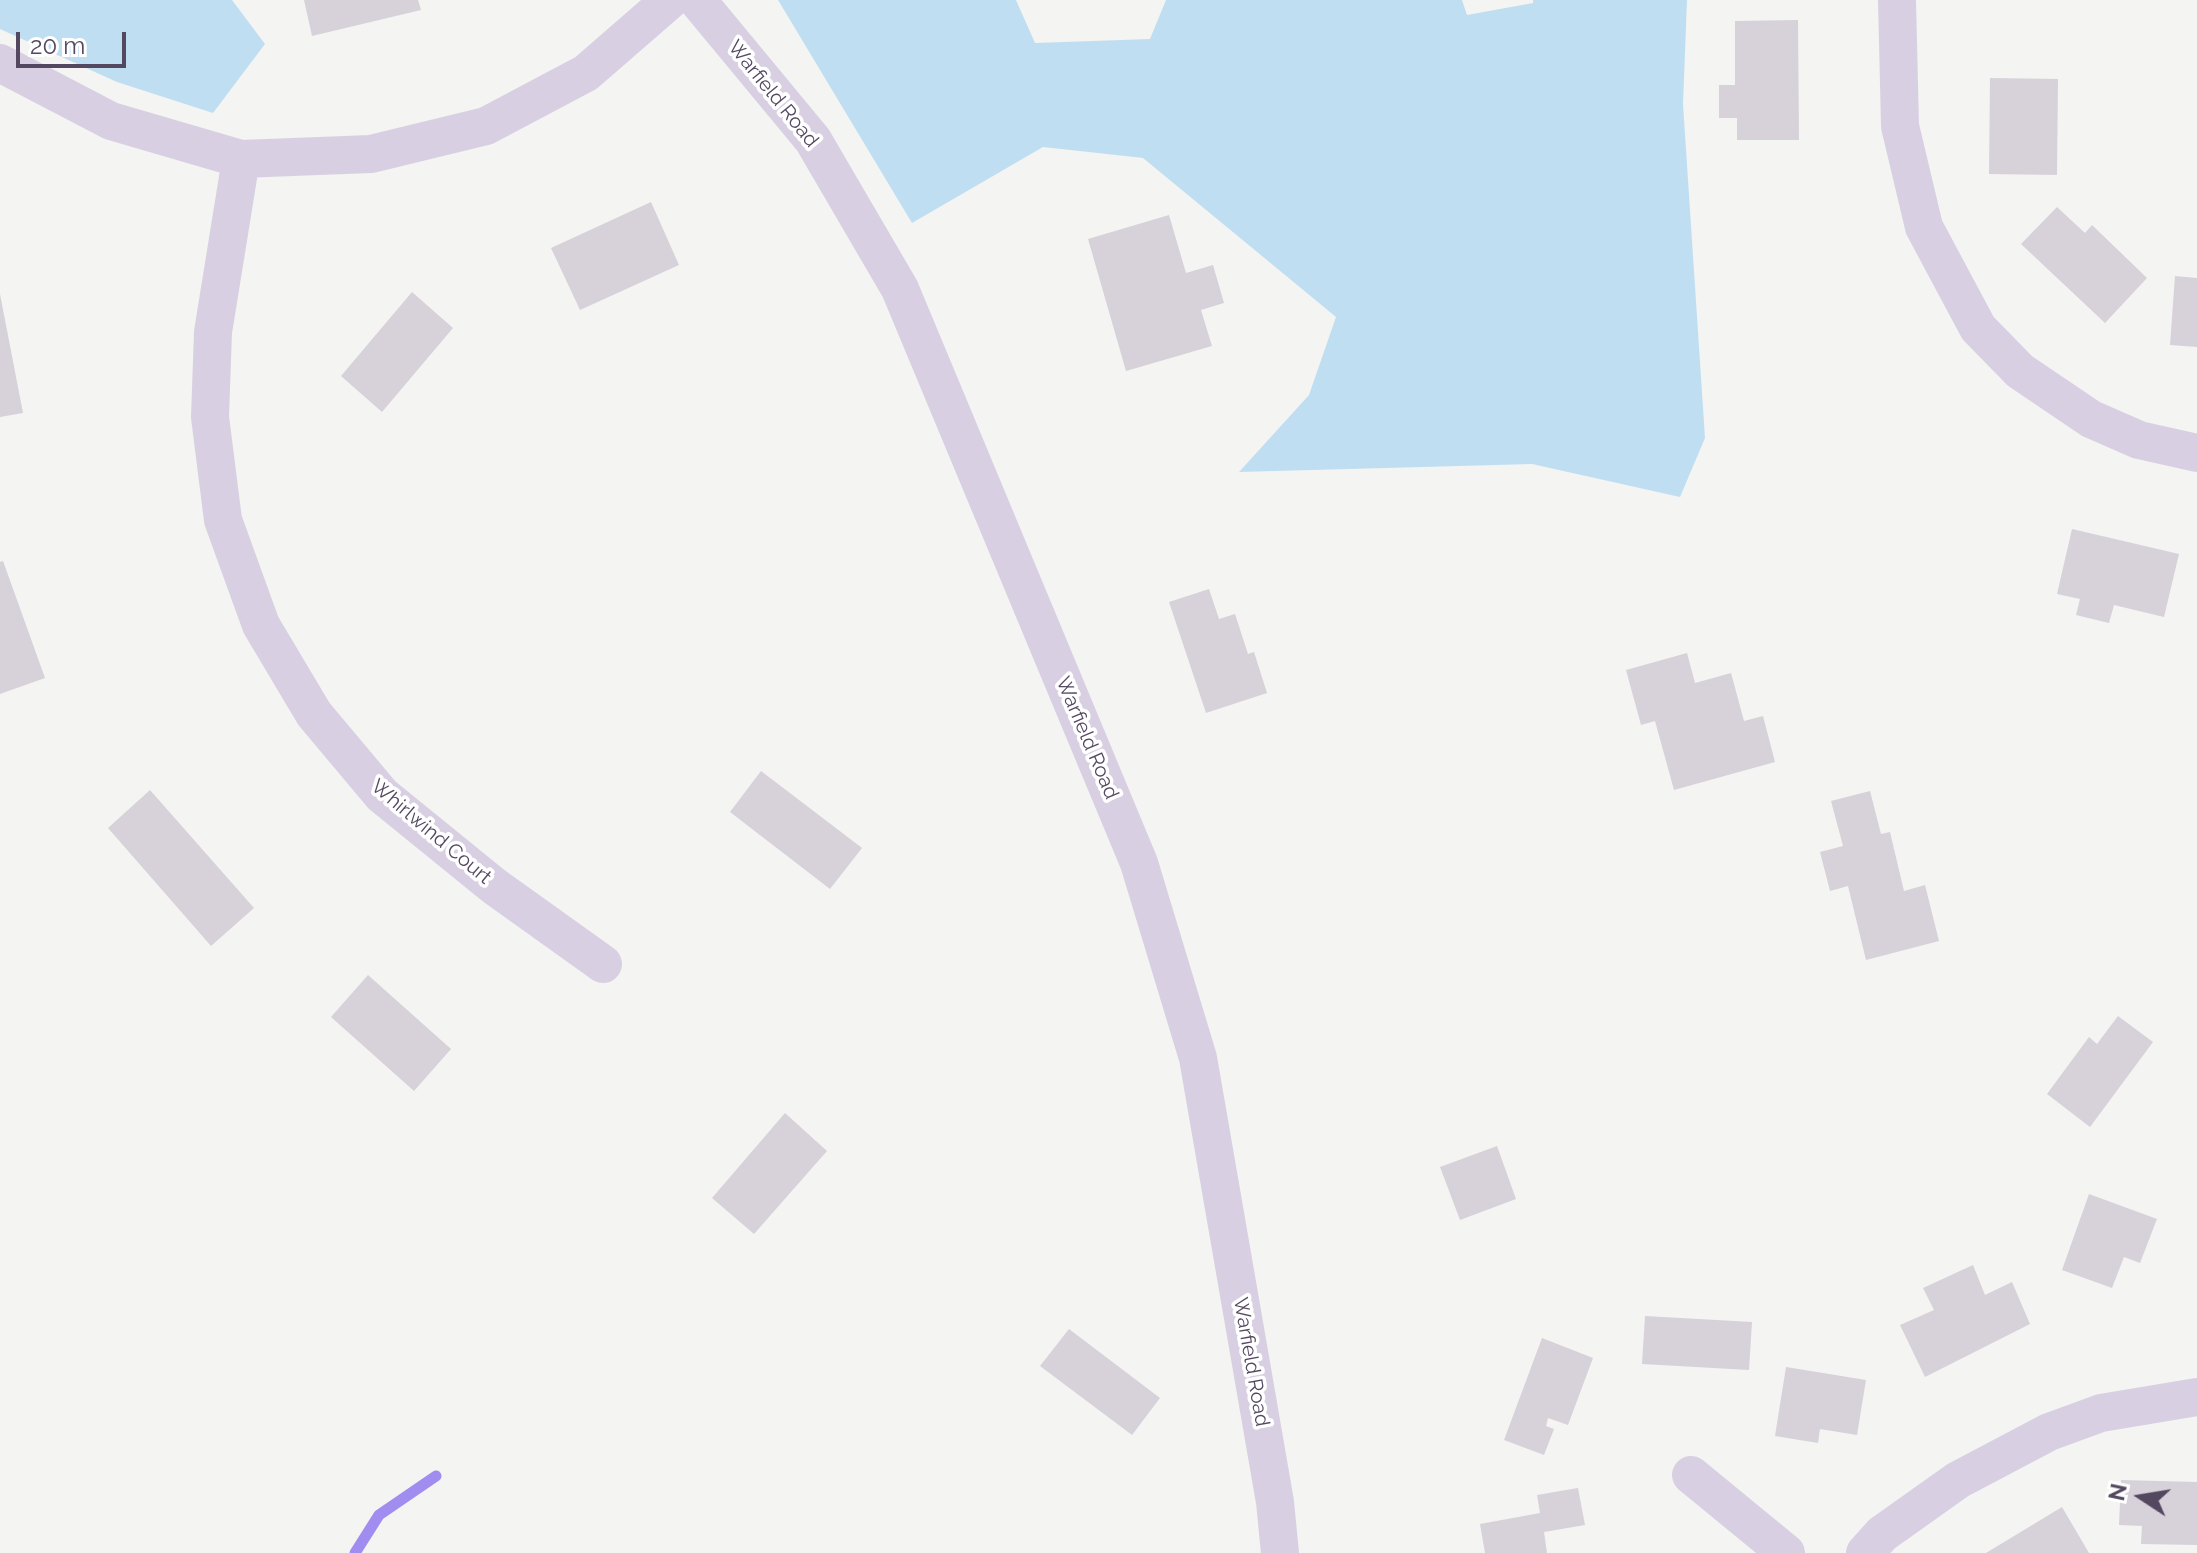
<!DOCTYPE html>
<html>
<head>
<meta charset="utf-8">
<style>
	body { margin:0 }
	#map { position:relative; width:2197px; height:1553px; overflow:hidden; background:#f4f4f2; font-family:Raleway,sans-serif }
	canvas { display:block }
	.north { position:absolute; left:2101px; top:1457px; width:80px; height:80px; -webkit-text-stroke:6px #fff; paint-order:stroke; rotate:282deg; font-size:22px; font-weight:700; line-height:32px; text-align:center; color:#544860 }
	.north::after { content:''; display:block; margin:auto; width:28px; height:36px; background:#544860; clip-path:polygon(50% 0,100% 100%,50% 72%,0 100%) }
	.scale { position:absolute; left:16px; top:32px; width:110px; height:36px; box-sizing:border-box; border:4px solid #544860; border-top:0; padding-left:10px; font-size:24px; line-height:28px; white-space:nowrap; color:#544860; -webkit-text-stroke:6px #fff; paint-order:stroke }
</style>
</head>
<body>
<div id="map">
<canvas width="2197" height="1553"></canvas>
<div class="north">N</div>
<div class="scale">20 m</div>
</div>
<script>
const ctx = document.querySelector('canvas').getContext('2d');
ctx.lineJoin = 'round';
function paint(path, color) { ctx.fillStyle = color; ctx.fill(path, 'evenodd'); }
const shape = rows => new Path2D(rows.map(r => 'M' + r).join(''));
function trace(path, color, width, dash) { ctx.strokeStyle = color; ctx.lineWidth = width; ctx.lineCap = dash ? 'butt' : 'round'; ctx.setLineDash(dash || []); ctx.stroke(path); }
function drawText(font, color, halo, rows, align = 'center') {
  ctx.font = font + ' Raleway,sans-serif'; ctx.lineWidth = 7; ctx.setLineDash([]); ctx.textBaseline = 'middle'; ctx.strokeStyle = halo; ctx.fillStyle = color; for (const [text, x, y, turn = 0] of rows) {
    ctx.save(); ctx.translate(x, y); ctx.rotate((+turn || 0) * Math.PI / 180); ctx.textAlign = isNaN(turn) ? turn : align; if (halo) ctx.strokeText(text, 0, 0); ctx.fillText(text, 0, 0); ctx.restore();
  }
}
const green = shape([
	[0,0,232,0,265,44,213,113,117,82,0,29],
	[778,0,1016,0,1035,43,1150,39,1166,0,1462,0,1467,15,1533,3,1533,0,1687,0,1683,104,1705,438,1680,497,1532,464,1239,472,1309,395,1336,317,1143,158,1043,147,912,223]
]);
const stream = shape([
	[355,1553,379,1515,436,1476]
]);
const building = shape([
	[304,0,418,0,421,10,312,36],
	[1798,20,1799,140,1737,140,1737,118,1719,118,1719,85,1735,85,1735,21],
	[1990,78,2058,79,2057,175,1989,174],
	[651,202,679,265,580,310,551,248],
	[2057,207,2085,233,2092,225,2147,278,2105,323,2021,244],
	[1169,215,1186,273,1213,265,1224,303,1201,310,1212,346,1126,371,1088,239],
	[2175,276,2197,278,2197,347,2170,345],
	[412,292,453,328,382,412,341,376],
	[0,294,23,413,0,417],
	[2072,529,2179,554,2164,617,2114,605,2109,623,2076,615,2080,599,2057,594],
	[3,561,45,678,0,694,0,562],
	[1209,589,1219,619,1235,614,1248,654,1254,652,1267,693,1206,713,1169,602],
	[1687,653,1695,683,1731,673,1744,721,1763,716,1775,762,1674,790,1655,721,1641,725,1626,670],
	[761,771,862,848,830,889,730,812],
	[150,790,254,908,211,946,108,828],
	[1870,791,1881,834,1890,832,1904,891,1925,885,1939,941,1866,960,1848,886,1830,891,1820,852,1843,846,1831,801],
	[368,975,451,1049,414,1091,331,1017],
	[2118,1016,2153,1042,2090,1127,2047,1094,2089,1037,2097,1044],
	[785,1113,827,1151,754,1234,712,1198],
	[1497,1146,1516,1199,1460,1220,1440,1167],
	[2089,1194,2157,1219,2140,1263,2124,1257,2112,1288,2062,1270],
	[1973,1265,1985,1295,2012,1282,2030,1324,1925,1377,1900,1325,1934,1310,1923,1288],
	[1645,1316,1752,1322,1749,1370,1642,1364],
	[1069,1329,1160,1398,1132,1435,1040,1366],
	[1542,1338,1593,1358,1568,1425,1548,1418,1546,1426,1554,1429,1544,1455,1504,1440],
	[1786,1367,1866,1380,1857,1435,1820,1429,1818,1443,1775,1436],
	[2121,1480,2197,1482,2197,1545,2141,1544,2142,1526,2119,1525],
	[1578,1488,1585,1525,1544,1532,1547,1553,1485,1553,1480,1524,1540,1513,1537,1495],
	[2062,1507,2089,1553,1986,1553]
]);
const minor = shape([
	[697,0,813,140,900,289,1139,863,1198,1058,1275,1502,1280,1553],
	[1897,0,1900,126,1924,227,1978,328,2020,371,2091,419,2139,440,2197,453],
	[0,63,111,121,241,159,371,154,486,126,586,73,670,0],
	[241,159,213,332,210,417,223,520,261,625,314,714,382,795,494,886,603,964],
	[1691,1475,1786,1553],
	[1865,1553,1882,1534,1958,1480,2049,1432,2101,1413,2197,1397]
]);
const streetNames = [
	["Warfield Road",773,94,51],
	["Warfield Road",1087,738,67],
	["Whirlwind Court",431,832,40],
	["Warfield Road",1251,1362,80]
];
paint(green, '#c0def2');
trace(stream, '#a18cf0', 11);
paint(building, '#d7d1d9');
trace(minor, '#d8d0e2', 38);
drawText('20px', '#544860', '#fff', streetNames);
</script>
</body>
</html>
